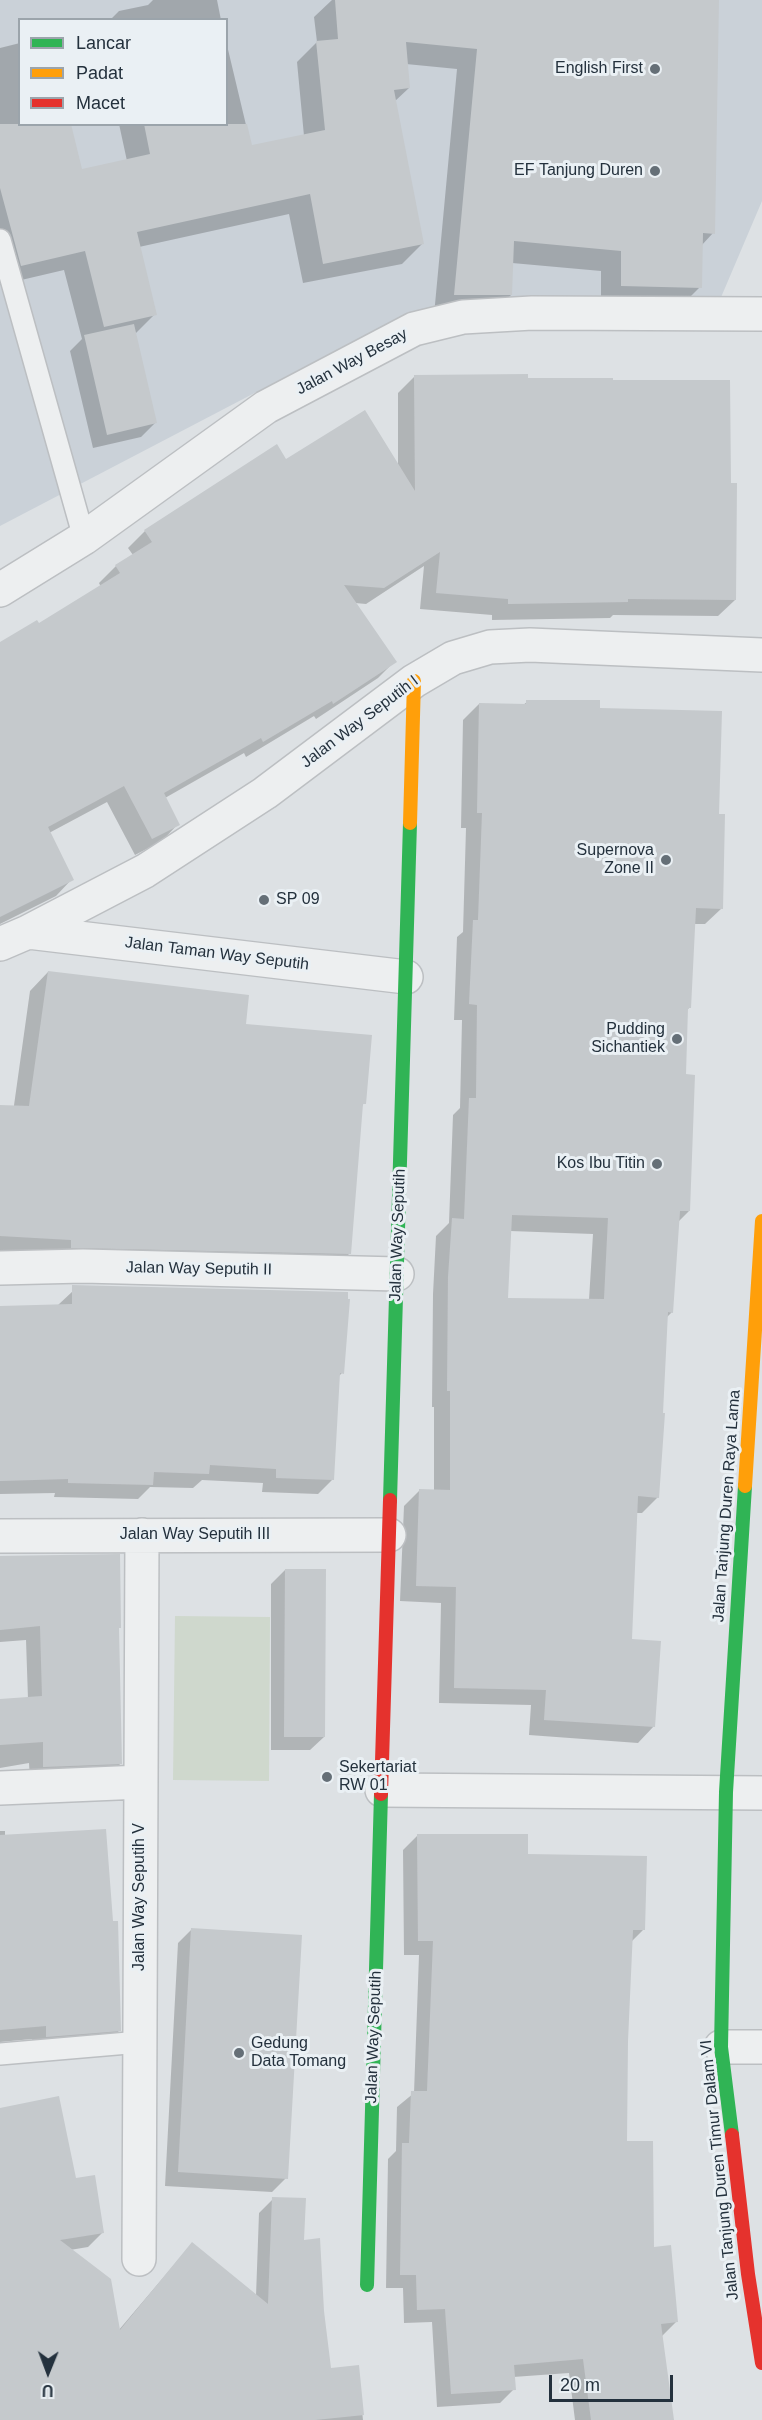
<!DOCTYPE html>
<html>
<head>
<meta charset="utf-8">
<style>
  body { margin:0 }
  #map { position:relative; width:762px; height:2420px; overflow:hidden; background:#dde1e4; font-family:Arial,sans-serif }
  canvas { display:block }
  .legend { position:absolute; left:18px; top:18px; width:210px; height:108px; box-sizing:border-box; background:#eaf0f4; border:2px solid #9ba4ab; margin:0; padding:8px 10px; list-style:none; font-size:18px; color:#24313d }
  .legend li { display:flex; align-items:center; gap:12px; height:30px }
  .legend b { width:30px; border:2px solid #9ba4ab }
  .north { position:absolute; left:18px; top:2342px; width:60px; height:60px; -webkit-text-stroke:4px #eaf0f4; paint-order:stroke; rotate:181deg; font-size:16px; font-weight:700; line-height:24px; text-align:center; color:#24313d }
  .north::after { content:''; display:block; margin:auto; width:21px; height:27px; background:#24313d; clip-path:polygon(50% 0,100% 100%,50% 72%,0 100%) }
  .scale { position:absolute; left:549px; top:2375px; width:124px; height:27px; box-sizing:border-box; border:3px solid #24313d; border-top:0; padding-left:8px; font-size:18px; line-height:21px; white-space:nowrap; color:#24313d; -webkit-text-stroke:4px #eaf0f4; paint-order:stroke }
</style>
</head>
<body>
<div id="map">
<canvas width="762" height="2420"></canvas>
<ul class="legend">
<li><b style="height:8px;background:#30b455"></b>Lancar</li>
<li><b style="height:8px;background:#ff9f0a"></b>Padat</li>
<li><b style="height:8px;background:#e5322d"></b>Macet</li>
</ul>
<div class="north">U</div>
<div class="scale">20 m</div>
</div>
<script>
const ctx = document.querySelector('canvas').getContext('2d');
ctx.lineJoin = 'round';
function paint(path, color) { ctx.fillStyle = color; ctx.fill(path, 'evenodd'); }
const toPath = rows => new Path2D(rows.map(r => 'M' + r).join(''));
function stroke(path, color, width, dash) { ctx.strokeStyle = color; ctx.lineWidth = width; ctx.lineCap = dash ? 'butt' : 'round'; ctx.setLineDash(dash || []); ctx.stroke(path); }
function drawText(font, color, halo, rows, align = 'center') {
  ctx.font = font + ' Arial,sans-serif'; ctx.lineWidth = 6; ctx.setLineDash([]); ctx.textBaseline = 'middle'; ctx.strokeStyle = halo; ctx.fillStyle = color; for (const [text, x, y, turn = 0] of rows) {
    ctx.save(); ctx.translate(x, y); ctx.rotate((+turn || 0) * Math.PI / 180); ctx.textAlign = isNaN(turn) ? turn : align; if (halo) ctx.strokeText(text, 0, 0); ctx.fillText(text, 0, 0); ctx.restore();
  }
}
paint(toPath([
  [0,0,762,0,762,201,719,302,356,340,0,526],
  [20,20,226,20,226,124,20,124]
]), '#cad1d8');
paint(toPath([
  [175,1616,270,1617,269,1781,173,1780]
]), '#cfd8cd');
paint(toPath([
  [153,0,217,0,221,20,110,20,119,11,148,5],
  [332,0,717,0,713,233,701,246,700,287,680,307,601,306,601,271,512,263,511,295,491,315,434,315,457,69,406,64,409,88,394,102,422,244,402,264,303,283,289,214,139,247,155,314,135,334,155,423,141,437,93,448,70,351,82,339,64,270,0,285,0,48,20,43,20,124,81,171,127,161,119,124,226,124,226,41,251,146,304,136,297,62,317,42,314,17],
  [415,376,526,379,729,485,735,600,718,616,613,615,610,618,492,620,492,615,420,609,424,566,366,604,355,603,395,661,378,678,316,719,314,716,246,757,244,753,165,798,178,824,162,841,135,855,107,802,49,833,72,879,56,896,0,924,0,644,38,625,101,587,99,583,116,566,133,555,128,548,145,531,286,461,398,467,398,393],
  [527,702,599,709,718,816,722,908,705,924,694,924,690,1007,686,1011,684,1076,689,1211,678,1222,672,1312,666,1318,658,1497,642,1513,636,1513,630,1641,654,1726,638,1743,529,1735,531,1705,439,1703,441,1603,400,1601,404,1506,420,1490,434,1491,434,1407,432,1407,433,1294,436,1236,449,1223,453,1115,460,1108,462,1020,454,1020,457,937,463,932,466,828,461,828,463,720,479,704,523,705],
  [510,1231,593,1234,589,1300,506,1299],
  [48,972,245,1025,364,1103,362,1106,350,1253,331,1272,0,1255,0,1116,9,1141,30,991],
  [73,1291,342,1373,338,1377,332,1480,318,1494,262,1492,263,1483,202,1480,193,1488,150,1487,138,1499,54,1497,55,1493,0,1494,0,1307,58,1305],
  [0,1557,118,1629,121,1763,107,1778,30,1781,29,1763,0,1768,0,1701,28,1699,26,1640,0,1642],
  [285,1570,324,1737,310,1750,271,1750,271,1584],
  [0,1831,5,1831,5,1837,120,2030,105,2044,33,2051,32,2039,0,2042],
  [417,1836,527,1856,643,1930,631,1942,627,2041,626,2142,653,2249,676,2322,662,2336,672,2420,575,2420,569,2373,513,2377,514,2389,500,2403,437,2407,432,2322,404,2323,403,2288,386,2288,388,2159,396,2151,397,2107,414,2093,419,1955,404,1955,403,1850],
  [192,1929,286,2178,272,2192,165,2186,178,1943],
  [0,2110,75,2180,102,2233,88,2247,70,2250,118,2331,179,2259,256,2296,259,2213,273,2199,302,2241,323,2311,330,2369,357,2366,363,2420,0,2420]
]), '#0003');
paint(toPath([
  [335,0,719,0,715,234,703,233,702,288,621,286,621,251,514,241,512,295,454,295,477,49,406,42,410,88,394,90,424,244,323,264,310,194,137,232,157,315,104,327,85,251,21,266,0,188,0,124,71,124,82,169,150,154,144,124,247,124,252,145,325,130,316,41,338,39],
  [134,324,157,423,107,435,84,335],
  [528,374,528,378,613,378,613,380,730,380,731,483,737,483,736,600,628,599,628,602,508,604,508,599,436,593,440,552,384,588,344,585,397,662,333,704,332,701,263,742,261,738,164,793,180,825,152,839,124,786,48,827,74,880,0,917,0,642,37,620,39,623,120,573,115,565,152,542,144,530,277,444,286,459,365,410,415,491,414,375],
  [526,700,600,700,600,708,722,711,719,814,725,814,723,909,696,908,691,1008,688,1008,686,1074,695,1075,690,1211,680,1211,673,1313,668,1312,663,1413,665,1413,659,1498,638,1496,632,1639,661,1641,655,1727,544,1720,546,1690,454,1688,456,1587,416,1586,419,1489,450,1490,450,1391,447,1391,448,1277,452,1218,464,1219,469,1098,476,1098,477,1005,469,1004,473,920,478,920,482,813,477,813,479,703,526,704],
  [512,1215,608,1218,604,1299,508,1298],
  [48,971,249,995,246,1024,372,1035,366,1104,363,1104,351,1254,71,1248,71,1240,0,1236,0,1105,29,1106],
  [72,1285,348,1292,348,1299,350,1299,344,1374,340,1373,334,1480,276,1478,276,1469,210,1465,209,1474,154,1472,153,1485,68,1483,68,1479,0,1481,0,1306,72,1304],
  [120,1554,121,1628,119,1628,122,1764,43,1767,43,1742,0,1745,0,1699,42,1696,40,1626,0,1630,0,1556],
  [285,1569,326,1569,325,1737,284,1737],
  [106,1829,113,1921,118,1921,121,2031,46,2037,46,2026,0,2030,0,1835],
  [417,1834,528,1834,528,1854,647,1856,645,1930,633,1930,628,2041,627,2141,653,2141,654,2247,671,2245,678,2322,661,2324,674,2420,591,2420,583,2359,514,2365,516,2390,451,2394,445,2309,417,2310,416,2275,400,2275,402,2143,409,2143,411,2091,427,2091,433,1941,418,1941],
  [191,1928,302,1935,288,2179,178,2172],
  [59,2096,76,2178,95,2175,104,2233,60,2240,111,2279,120,2330,192,2242,268,2304,272,2197,306,2198,304,2240,320,2238,324,2311,331,2368,359,2365,364,2415,315,2420,0,2420,0,2108]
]), '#c5c9cc');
const lane = toPath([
  [0,240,84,538],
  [0,2054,140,2042]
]);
const street = toPath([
  [0,590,84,538,266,407,414,329,463,317,532,313,762,314],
  [28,932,406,977],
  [0,944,28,932,145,871,265,793,414,681,453,658,490,647,530,645,762,655],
  [0,1268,83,1266,397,1274],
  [0,1536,389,1535],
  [0,1788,141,1782],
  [382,1790,762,1793],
  [721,2047,762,2047],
  [139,2259,142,1535]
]);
stroke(lane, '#bcbfc2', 24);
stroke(street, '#bcbfc2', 36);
stroke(lane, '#edeff0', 21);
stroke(street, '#edeff0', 33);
stroke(toPath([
  [390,1500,410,823],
  [732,2135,721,2047,726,1792,745,1486],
  [367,2285,381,1794]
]), '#30b455', 14);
stroke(toPath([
  [410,823,414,681],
  [745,1486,762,1221]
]), '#ff9f0a', 14);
stroke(toPath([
  [381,1794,390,1500],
  [732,2135,748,2274,762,2363]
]), '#e5322d', 14);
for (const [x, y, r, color] of [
  [655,69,6,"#656f77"],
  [655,171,6,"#656f77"],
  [666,860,6,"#656f77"],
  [264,900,6,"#656f77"],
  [677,1039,6,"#656f77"],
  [657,1164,6,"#656f77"],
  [327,1777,6,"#656f77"],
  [239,2053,6,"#656f77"]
]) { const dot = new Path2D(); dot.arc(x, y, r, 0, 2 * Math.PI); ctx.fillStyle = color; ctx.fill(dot); stroke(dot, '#eaf0f4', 2); }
drawText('16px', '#24313d', '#eaf0f4', [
  ["English First",643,69],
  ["EF Tanjung Duren",643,171],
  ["Supernova",654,851],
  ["Zone II",654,869],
  ["SP 09",276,900,"left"],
  ["Pudding",665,1030],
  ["Sichantiek",665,1048],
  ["Kos Ibu Titin",645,1164],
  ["Sekertariat",339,1768,"left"],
  ["RW 01",339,1786,"left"],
  ["Gedung",251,2044,"left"],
  ["Data Tomang",251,2062,"left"]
], 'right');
drawText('16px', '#24313d', '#eaf0f4', [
  ["Jalan Way Besay",352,362,-28],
  ["Jalan Way Seputih I",360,722,-37],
  ["Jalan Taman Way Seputih",217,954,7],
  ["Jalan Way Seputih",398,1235,-88],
  ["Jalan Way Seputih II",199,1269,1],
  ["Jalan Tanjung Duren Raya Lama",727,1506,-86],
  ["Jalan Way Seputih III",195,1535],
  ["Jalan Way Seputih V",140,1897,-90],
  ["Jalan Way Seputih",374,2037,-88],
  ["Jalan Tanjung Duren Timur Dalam VI",720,2170,-96]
]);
</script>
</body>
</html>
